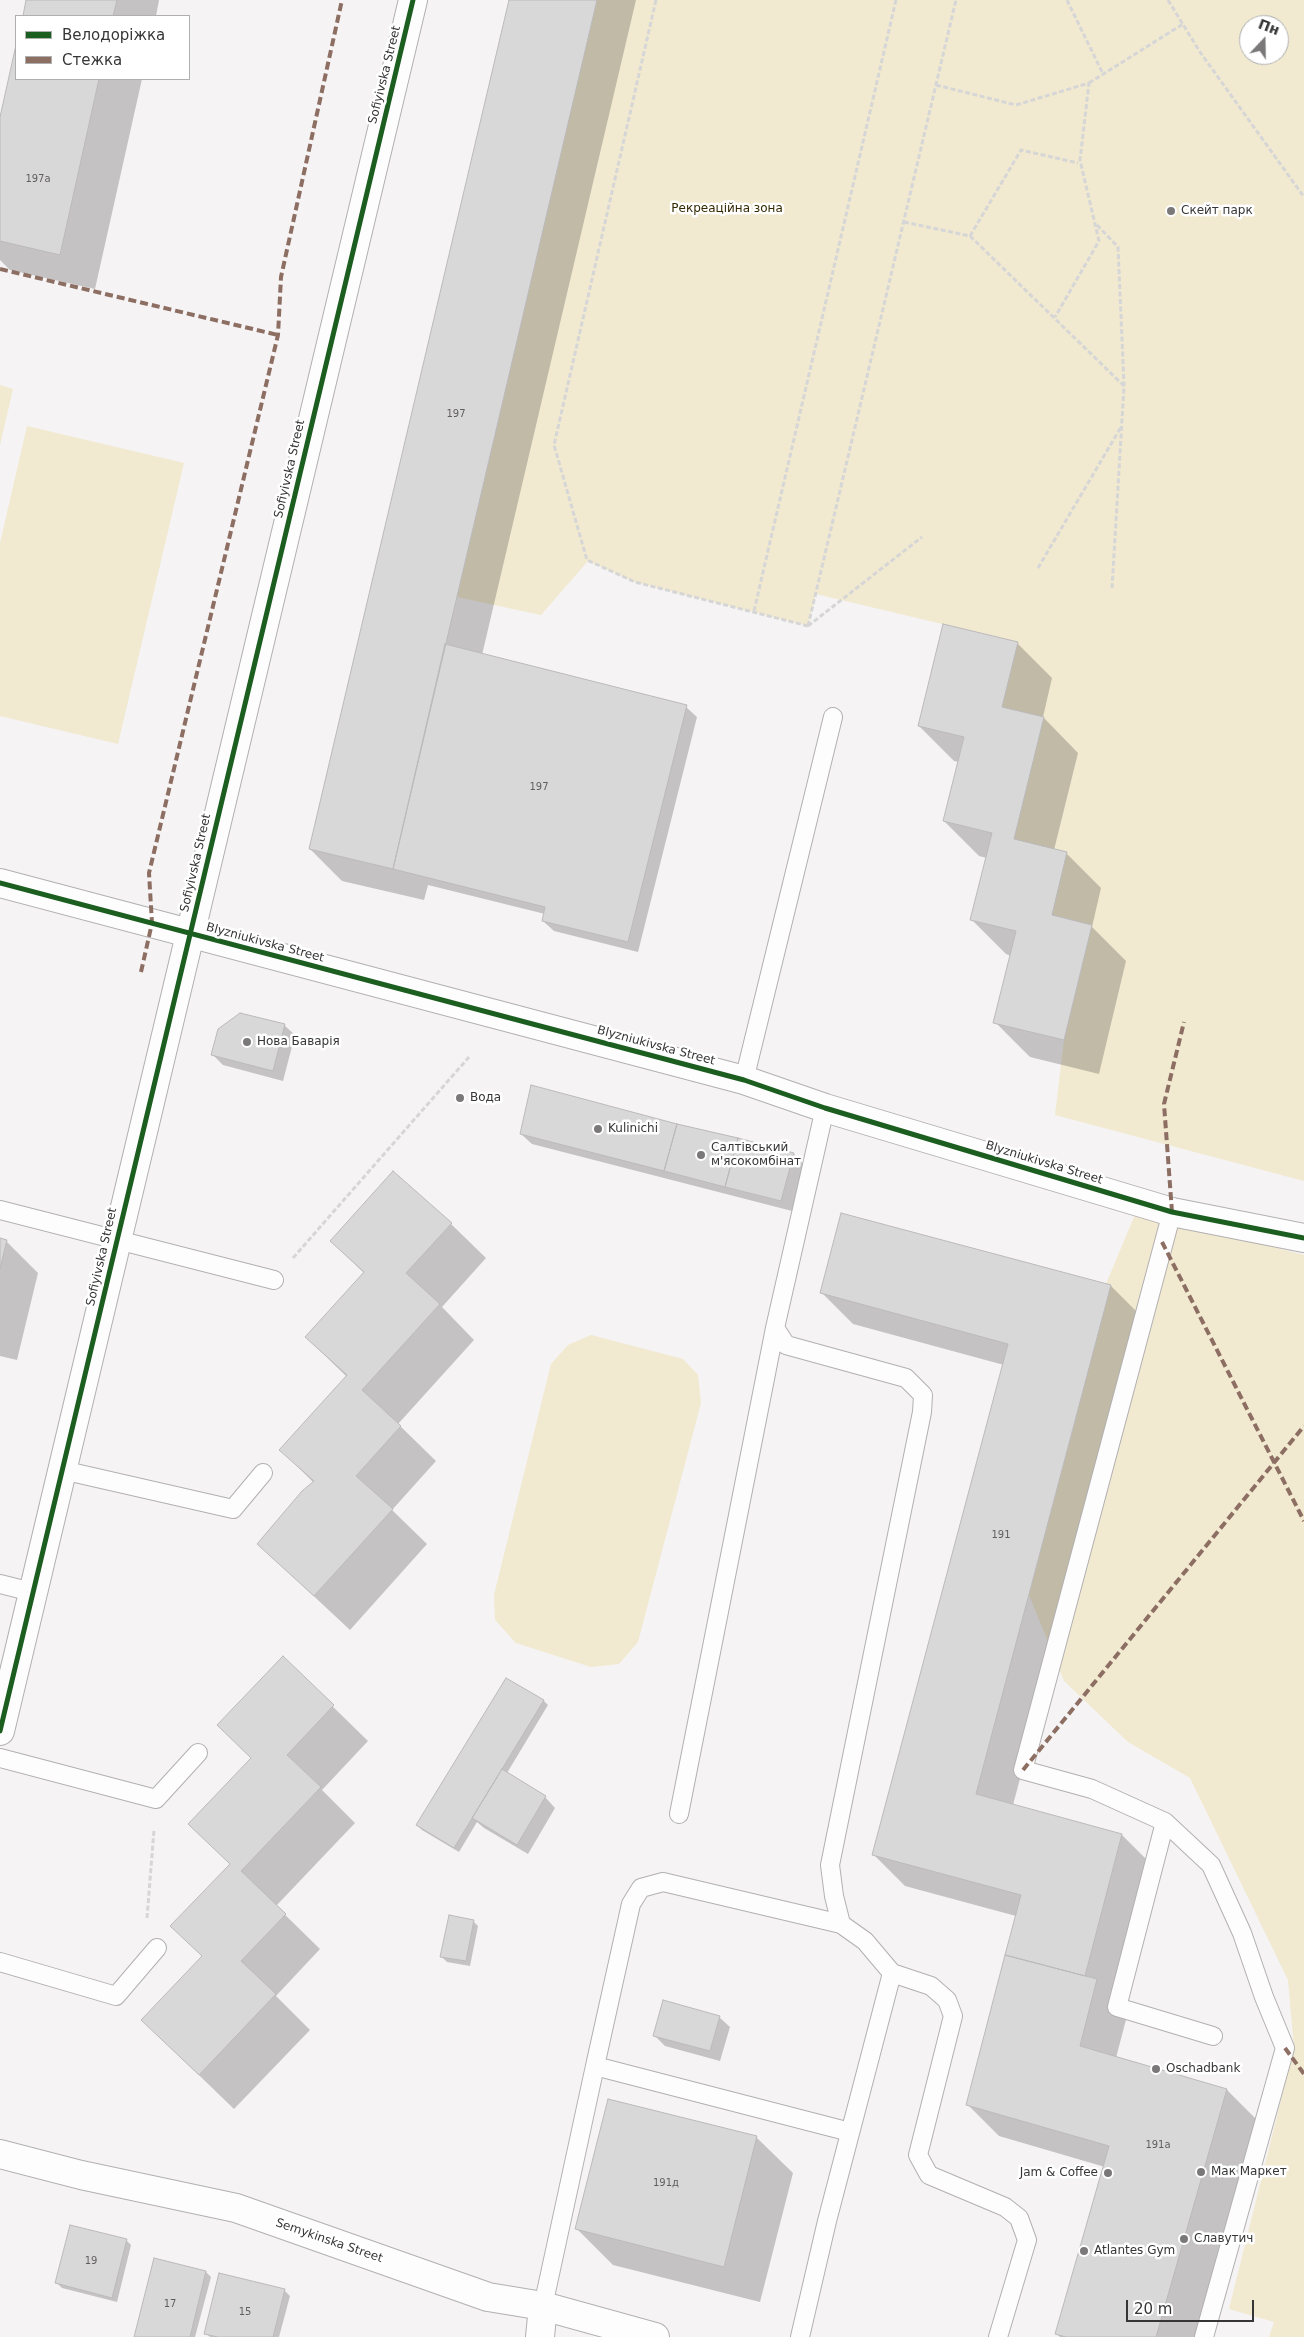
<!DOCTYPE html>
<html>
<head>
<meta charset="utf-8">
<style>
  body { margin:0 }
  #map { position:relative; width:1304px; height:2337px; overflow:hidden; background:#f5f3f3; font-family:"DejaVu Sans",sans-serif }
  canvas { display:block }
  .legend { position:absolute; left:15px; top:15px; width:175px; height:65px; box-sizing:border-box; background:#fff; border:1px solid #afafaf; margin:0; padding:6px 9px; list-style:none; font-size:15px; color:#373636 }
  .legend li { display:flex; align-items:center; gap:10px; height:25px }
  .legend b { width:25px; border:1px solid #afafaf }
  .north { position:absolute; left:1239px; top:15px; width:50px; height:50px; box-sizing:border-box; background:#fff; border:1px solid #afafaf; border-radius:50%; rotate:21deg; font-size:14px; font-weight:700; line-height:20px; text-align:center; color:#373636 }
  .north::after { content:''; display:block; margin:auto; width:18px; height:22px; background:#7a7878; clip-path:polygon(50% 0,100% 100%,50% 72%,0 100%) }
  .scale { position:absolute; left:1126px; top:2300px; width:128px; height:22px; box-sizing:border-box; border:2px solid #373636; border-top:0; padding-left:6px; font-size:15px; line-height:18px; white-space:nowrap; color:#373636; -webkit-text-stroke:4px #fff; paint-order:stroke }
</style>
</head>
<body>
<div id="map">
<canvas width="1304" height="2337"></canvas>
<ul class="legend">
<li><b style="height:6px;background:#1b5e20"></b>Велодоріжка</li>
<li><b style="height:6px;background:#8d6e63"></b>Стежка</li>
</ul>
<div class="north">Пн</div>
<div class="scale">20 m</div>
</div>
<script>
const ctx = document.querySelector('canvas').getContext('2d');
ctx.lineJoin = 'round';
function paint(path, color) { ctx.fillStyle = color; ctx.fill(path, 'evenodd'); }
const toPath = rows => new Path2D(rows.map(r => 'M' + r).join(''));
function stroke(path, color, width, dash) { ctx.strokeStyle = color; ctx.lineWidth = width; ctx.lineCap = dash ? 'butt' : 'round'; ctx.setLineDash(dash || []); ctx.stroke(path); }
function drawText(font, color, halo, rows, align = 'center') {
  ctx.font = font + ' "DejaVu Sans",sans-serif'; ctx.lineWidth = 5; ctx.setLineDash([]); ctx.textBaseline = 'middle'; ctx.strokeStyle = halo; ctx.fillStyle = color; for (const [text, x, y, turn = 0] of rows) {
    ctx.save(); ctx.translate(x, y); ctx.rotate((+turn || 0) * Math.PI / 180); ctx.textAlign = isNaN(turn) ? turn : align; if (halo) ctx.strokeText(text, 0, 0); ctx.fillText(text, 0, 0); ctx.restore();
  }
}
paint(toPath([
  [597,0,1304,0,1304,1181,1055,1115,1064,1040,1092,925,1052,915,1014,839,1043,717,1002,707,1018,642,816,594,808,626,635,582,588,561,541,615,457,597],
  [1249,25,1279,25,1279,55,1249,55],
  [0,385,13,389,0,445],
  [27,426,184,463,118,744,0,716,0,543],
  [1136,1212,1304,1255,1304,2337,1269,2337,1274,2322,1229,2309,1294,2048,1288,1980,1190,1778,1128,1742,1064,1681,1029,1595,1082,1395,1106,1284],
  [591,1335,683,1359,698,1375,701,1403,638,1642,619,1664,591,1667,516,1643,495,1620,494,1595,551,1364,568,1345]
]), '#f1e9d0');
paint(toPath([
  [28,0,159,0,156,16,24,16],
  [510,0,636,0,482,655,686,707,697,717,638,952,554,931,543,921,545,914,428,885,424,900,342,881,310,849],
  [16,51,16,79,142,79,95,289,10,270,0,260,0,123],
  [1017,643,1052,678,1043,717,1078,753,1054,850,1066,853,1101,888,1092,927,1126,961,1099,1074,1030,1057,995,1022,1011,956,1006,954,971,919,987,858,979,856,944,821,959,762,954,761,919,726],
  [284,1025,295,1035,283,1081,223,1065,213,1055],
  [532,1087,794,1154,804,1165,792,1211,532,1144,521,1134],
  [451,1224,486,1258,442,1307,474,1340,398,1424,436,1461,392,1510,427,1544,350,1630,258,1544,314,1483,281,1450,347,1377,306,1337,364,1273,331,1241],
  [0,1240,6,1241,38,1273,17,1360,0,1356],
  [1111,1286,1143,1318,1013,1805,1122,1835,1154,1867,1118,2002,1128,2012,1116,2058,1227,2090,1259,2122,1197,2337,1060,2337,1057,2334,1105,2167,999,2136,967,2104,1016,1916,905,1886,873,1854,1004,1365,853,1324,821,1292],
  [283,1658,368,1741,322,1790,355,1823,276,1906,320,1949,276,1996,310,2030,234,2109,142,2020,203,1957,231,1865,190,1824,252,1759,218,1725],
  [543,1700,548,1705,507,1773,545,1797,555,1808,528,1854,484,1828,477,1822,459,1852,422,1830,417,1825],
  [473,1921,478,1926,470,1966,447,1962,442,1957],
  [719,2017,730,2027,720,2061,665,2046,654,2035],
  [756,2137,793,2173,760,2302,613,2265,577,2229],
  [126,2240,131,2245,117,2302,62,2288,57,2283],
  [155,2260,206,2272,211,2277,195,2337,136,2337],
  [220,2275,285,2291,290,2296,279,2337,210,2337,206,2333]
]), '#0003');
const building = toPath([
  [26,0,117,0,113,16,23,16,26,0],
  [509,0,597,0,393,869,309,849,509,0],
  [16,45,16,79,99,79,60,255,0,241,0,117,16,45],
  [943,624,1018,642,1002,707,1044,717,1014,839,1067,852,1052,915,1092,925,1064,1040,993,1023,1016,931,970,920,992,833,943,821,964,737,918,726,943,624],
  [445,644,687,705,628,942,542,921,545,907,393,869,445,644],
  [240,1013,285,1024,273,1071,211,1055,218,1029,240,1013],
  [531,1085,677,1124,664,1171,520,1134,531,1085],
  [677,1124,738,1138,725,1187,664,1171,677,1124],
  [738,1138,794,1153,781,1201,725,1187,738,1138],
  [393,1171,452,1223,406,1273,440,1304,362,1390,401,1426,356,1476,393,1509,314,1596,257,1544,302,1491,314,1481,279,1450,347,1375,305,1337,364,1272,330,1241,393,1171],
  [841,1213,1111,1285,976,1794,1122,1834,1085,1976,1005,1955,1021,1895,872,1855,1008,1344,820,1293,841,1213],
  [0,1238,7,1240,0,1269,0,1238],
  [283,1656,334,1705,287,1755,321,1787,241,1871,286,1914,241,1961,276,1994,199,2075,141,2020,202,1956,170,1926,230,1864,188,1824,251,1758,217,1725,283,1656],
  [506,1678,544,1700,454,1848,416,1825,506,1678],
  [502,1769,546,1796,517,1845,472,1818,502,1769],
  [449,1915,474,1920,466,1961,440,1957,449,1915],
  [1005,1955,1097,1979,1080,2046,1227,2089,1156,2337,1066,2337,1055,2334,1109,2146,966,2105,1005,1955],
  [663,2000,720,2016,710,2051,653,2036,663,2000],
  [608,2099,757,2136,724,2267,575,2229,608,2099],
  [70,2225,127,2239,112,2298,55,2283,70,2225],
  [154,2258,206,2271,190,2337,134,2337,154,2258],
  [219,2273,285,2289,273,2337,218,2337,204,2334,219,2273]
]);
paint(building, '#d9d8d8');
stroke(building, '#bbb9b9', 1);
const service = toPath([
  [744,1080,833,717],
  [825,1108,775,1328,786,1345,906,1378,923,1395,922,1412,830,1865,834,1896,841,1924,865,1941,892,1973,931,1986,947,2000,953,2016,918,2155,929,2175,1005,2207,1019,2218,1027,2240,998,2337],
  [0,1210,274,1280],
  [1172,1212,1023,1770,1092,1789,1165,1822,1211,1865,1242,1933,1264,1997,1285,2048,1204,2337],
  [62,1470,233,1509,263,1473],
  [0,1584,32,1592],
  [0,1758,156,1799,198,1753],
  [679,1814,775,1328],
  [1165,1822,1117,2007,1213,2036],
  [0,1962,116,1996,157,1948],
  [595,2066,631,1904,641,1888,663,1882,841,1924],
  [543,2306,595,2066,850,2132],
  [800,2337,827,2221,892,1973]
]);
const minor = toPath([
  [0,883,744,1080,825,1108,1172,1212,1304,1238],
  [0,1731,413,0],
  [0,2154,81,2175,236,2208,488,2297,543,2306,655,2337],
  [540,2337,543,2306]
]);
stroke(service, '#b2b0b0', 20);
stroke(minor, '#b2b0b0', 30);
stroke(toPath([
  [656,0,554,445,587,560,635,582,808,626],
  [1067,0,1103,74],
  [1168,0,1200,52,1304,197],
  [1089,83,1183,24],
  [936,85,1016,105,1089,83,1080,160,1099,241,1055,317],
  [904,222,970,236,1124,386,1112,588],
  [1097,225,1118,247,1124,385],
  [970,236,1021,150,1078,163],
  [1038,568,1121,427],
  [754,611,896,0],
  [808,626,956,0],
  [808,626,922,537],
  [293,1258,469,1057],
  [147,1918,154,1830]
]), '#d6d6d6', 3, [5, 2.5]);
stroke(service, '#fefdfd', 18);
stroke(minor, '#fefdfd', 28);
stroke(toPath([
  [0,269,278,335],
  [141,972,152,923,149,873,278,335,281,277,342,0],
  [1172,1212,1164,1104,1184,1022],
  [1162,1242,1304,1521],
  [1023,1770,1304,1426],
  [1285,2048,1304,2074]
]), '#8d6e63', 4, [8, 4]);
stroke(toPath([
  [0,883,744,1080,825,1108,1172,1212,1304,1238],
  [0,1731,413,0]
]), '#1b5e20', 5);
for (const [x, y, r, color] of [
  [1171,211,5,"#7a7878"],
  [247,1042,5,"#7a7878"],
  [460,1098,5,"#7a7878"],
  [598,1129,5,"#7a7878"],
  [701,1155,5,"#7a7878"],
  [1156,2069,5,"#7a7878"],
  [1201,2172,5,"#7a7878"],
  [1108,2173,5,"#7a7878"],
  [1184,2239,5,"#7a7878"],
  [1084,2251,5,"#7a7878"]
]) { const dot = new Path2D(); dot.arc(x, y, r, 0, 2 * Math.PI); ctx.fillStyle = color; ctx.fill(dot); stroke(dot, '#fff', 2); }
drawText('10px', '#605e5e', null, [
  ["197а",38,179],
  ["197",456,414],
  ["197",539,787],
  ["191",1001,1535],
  ["191а",1158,2145],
  ["191д",666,2183],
  ["19",91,2261],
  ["17",170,2304],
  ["15",245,2312]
]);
drawText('12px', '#373636', '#fff', [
  ["Sofiyivska Street",385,75,-76],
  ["Sofiyivska Street",290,469,-77],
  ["Sofiyivska Street",196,863,-77],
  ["Blyzniukivska Street",265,943,15],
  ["Blyzniukivska Street",656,1046,15],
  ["Blyzniukivska Street",1044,1163,17],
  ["Sofiyivska Street",102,1257,-77],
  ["Semykinska Street",329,2241,19]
]);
drawText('12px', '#342a02', '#fff', [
  ["Рекреаційна зона",727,209]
]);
drawText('12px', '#373636', '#fff', [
  ["Скейт парк",1181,211],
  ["Нова Баварія",257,1042],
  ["Вода",470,1098],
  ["Kulinichi",608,1129],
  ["Салтівський",711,1148],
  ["м'ясокомбінат",711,1162],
  ["Oschadbank",1166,2069],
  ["Мак Маркет",1211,2172],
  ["Jam & Coffee",1098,2173,"right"],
  ["Славутич",1194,2239],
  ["Atlantes Gym",1094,2251]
], 'left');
</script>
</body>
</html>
